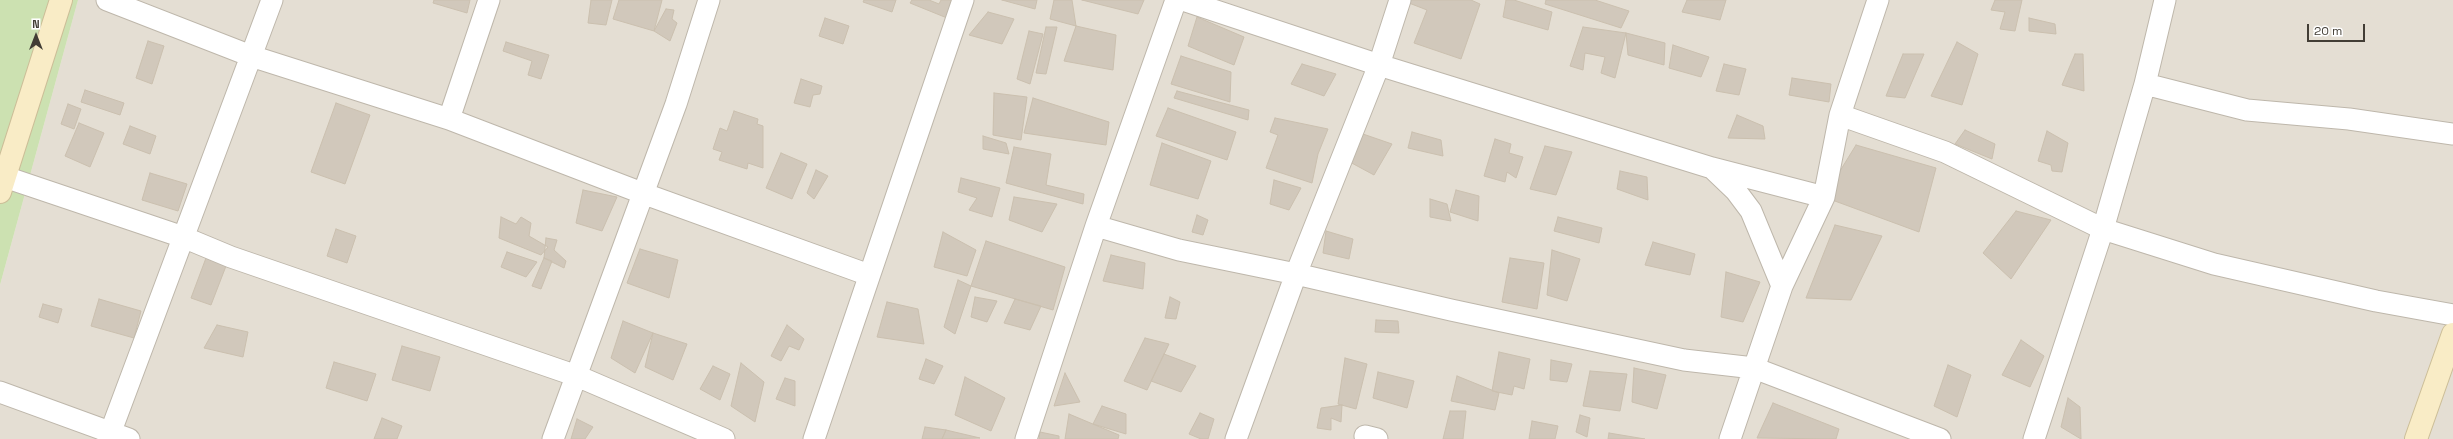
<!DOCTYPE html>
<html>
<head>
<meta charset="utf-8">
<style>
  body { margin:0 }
  #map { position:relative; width:2453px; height:439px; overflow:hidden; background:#f1ede5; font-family:"Space Grotesk",sans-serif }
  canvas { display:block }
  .north { position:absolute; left:16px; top:16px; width:40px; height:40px; -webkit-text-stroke:3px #fff; paint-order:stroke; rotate:0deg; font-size:11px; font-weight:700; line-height:16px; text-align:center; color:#423d35 }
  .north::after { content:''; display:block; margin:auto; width:14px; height:18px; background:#423d35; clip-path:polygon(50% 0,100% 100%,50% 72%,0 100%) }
  .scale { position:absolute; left:2307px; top:24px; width:58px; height:18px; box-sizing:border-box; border:2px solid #423d35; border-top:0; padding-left:5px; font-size:12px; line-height:14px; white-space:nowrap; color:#423d35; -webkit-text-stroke:3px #fff; paint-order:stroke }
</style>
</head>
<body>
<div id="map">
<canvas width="2453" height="439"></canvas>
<div class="north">N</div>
<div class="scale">20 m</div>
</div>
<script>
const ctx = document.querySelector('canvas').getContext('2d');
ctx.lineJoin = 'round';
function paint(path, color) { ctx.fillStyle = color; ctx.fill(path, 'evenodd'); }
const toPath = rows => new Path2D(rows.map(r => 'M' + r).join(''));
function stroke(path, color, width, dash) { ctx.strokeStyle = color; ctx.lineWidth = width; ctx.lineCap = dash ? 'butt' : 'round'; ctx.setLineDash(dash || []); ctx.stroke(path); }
paint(toPath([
  [78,0,2453,0,2453,439,0,439,0,285]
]), '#e4ded3');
paint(toPath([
  [0,0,78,0,0,285]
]), '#cce1b1');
const building = toPath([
  [434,0,470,0,467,13,433,3,434,0],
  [591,0,612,0,606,25,588,23,591,0],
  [619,0,662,0,654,31,613,19,619,0],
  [864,0,896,0,892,12,863,2,864,0],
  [912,0,929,0,939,4,941,0,955,0,952,20,910,3,912,0],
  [1002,0,1037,0,1035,9,1002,0],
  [1054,0,1072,0,1076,26,1050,19,1054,0],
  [1082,0,1144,0,1138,14,1082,0],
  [1410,0,1471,0,1480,4,1461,59,1414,43,1427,10,1409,3,1410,0],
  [1506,0,1514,0,1552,12,1548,30,1503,17,1506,0],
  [1546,0,1595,0,1629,11,1621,28,1545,4,1546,0],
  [1687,0,1726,0,1720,20,1682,12,1687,0],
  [1995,0,2022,0,2015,31,2000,29,2005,12,1991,10,1995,0],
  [666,9,674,10,672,19,677,23,670,41,654,31,666,9],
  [988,12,1014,19,1002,44,969,35,988,12],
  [1197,17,1244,37,1234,65,1188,46,1197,17],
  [825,18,849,26,843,44,819,36,825,18],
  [2029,18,2055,24,2056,34,2029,31,2029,18],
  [1076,26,1116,35,1113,70,1064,61,1076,26],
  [1046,27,1057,27,1046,74,1036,73,1046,27],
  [1583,27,1626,33,1615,78,1601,73,1605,57,1585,53,1583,70,1570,66,1583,27],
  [1029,31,1043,34,1030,84,1017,79,1029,31],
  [1626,33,1665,43,1664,65,1628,55,1626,33],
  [148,41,164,46,152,84,136,78,148,41],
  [506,42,549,55,541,79,528,75,532,61,503,51,506,42],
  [1957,42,1978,54,1962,105,1931,96,1957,42],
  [1673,45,1709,57,1701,77,1669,68,1673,45],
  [1903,54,1924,54,1905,98,1886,96,1903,54],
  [2075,54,2083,54,2084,91,2062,85,2075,54],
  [1181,56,1231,72,1230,102,1171,84,1181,56],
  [1302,64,1336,74,1324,96,1291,84,1302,64],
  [1724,64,1746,69,1739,95,1716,91,1724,64],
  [1792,78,1831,84,1829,102,1789,95,1792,78],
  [801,79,822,86,820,94,813,95,810,107,794,103,801,79],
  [85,90,124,103,120,115,81,102,85,90],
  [1177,91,1249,110,1248,120,1174,98,1177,91],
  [994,93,1027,97,1021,140,993,135,994,93],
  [1033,98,1109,122,1106,145,1024,133,1033,98],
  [336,103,370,115,345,184,311,172,336,103],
  [68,104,81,109,74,129,61,124,68,104],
  [1168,108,1236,132,1227,160,1156,136,1168,108],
  [734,111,758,119,757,124,763,126,763,168,748,163,747,169,719,160,722,152,713,149,720,128,727,131,734,111],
  [1737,115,1763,126,1765,139,1728,138,1737,115],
  [1275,118,1328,129,1318,154,1312,183,1266,168,1278,135,1270,132,1275,118],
  [79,123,104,133,90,167,65,156,79,123],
  [130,126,156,136,150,154,123,144,130,126],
  [1965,130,1995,144,1992,159,1955,144,1965,130],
  [2047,131,2068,143,2062,172,2052,171,2051,165,2038,161,2047,131],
  [1412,132,1441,140,1443,156,1408,148,1412,132],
  [1360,133,1392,144,1374,175,1348,161,1360,133],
  [983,136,1006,143,1009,154,983,149,983,136],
  [1495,139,1511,144,1509,153,1523,157,1516,178,1507,172,1505,182,1484,176,1495,139],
  [1162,143,1211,161,1198,199,1150,185,1162,143],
  [1856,145,1936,168,1919,232,1824,197,1856,145],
  [1545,146,1572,152,1556,195,1530,189,1545,146],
  [1014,147,1051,154,1046,185,1084,194,1083,204,1006,183,1014,147],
  [781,153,807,164,792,199,766,188,781,153],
  [816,170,828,176,814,199,807,193,816,170],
  [1620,171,1647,177,1648,200,1617,189,1620,171],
  [150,173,187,184,178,211,142,200,150,173],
  [961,178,1000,188,992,217,969,210,977,198,958,192,961,178],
  [1274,180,1301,188,1289,210,1270,204,1274,180],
  [583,190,617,197,602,231,576,223,583,190],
  [1456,190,1479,196,1478,221,1450,212,1456,190],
  [1014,197,1057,204,1042,232,1009,220,1014,197],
  [1430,199,1447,204,1451,221,1430,217,1430,199],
  [2016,211,2051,220,2011,279,1983,253,2016,211],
  [1197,215,1208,220,1203,235,1192,232,1197,215],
  [501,217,516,224,521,217,531,223,529,236,548,247,541,255,499,238,501,217],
  [1558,217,1602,228,1599,243,1554,231,1558,217],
  [1835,225,1882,236,1851,300,1806,298,1835,225],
  [336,229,356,236,347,263,327,256,336,229],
  [1326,231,1353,239,1349,259,1323,253,1326,231],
  [943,232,976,250,967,276,934,267,943,232],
  [546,238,557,240,554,250,566,261,564,268,544,258,546,238],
  [986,241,1065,267,1053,310,971,286,986,241],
  [1653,242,1695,254,1690,275,1645,265,1653,242],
  [640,249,678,260,669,298,627,283,640,249],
  [1552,250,1580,259,1567,301,1547,295,1552,250],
  [507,252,537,262,526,277,501,267,507,252],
  [1111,255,1145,263,1143,289,1103,281,1111,255],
  [206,258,226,266,211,305,191,298,206,258],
  [544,258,552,261,541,289,532,286,544,258],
  [1510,258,1544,263,1537,309,1502,302,1510,258],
  [1726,272,1760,282,1743,322,1721,317,1726,272],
  [958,280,971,286,955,334,944,327,958,280],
  [975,297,997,301,987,322,971,317,975,297],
  [1170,297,1180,302,1176,319,1165,318,1170,297],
  [99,299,141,311,134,338,91,326,99,299],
  [1015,299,1041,306,1030,330,1004,323,1015,299],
  [887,302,918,309,924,344,877,337,887,302],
  [43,304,62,309,58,323,39,317,43,304],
  [1376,320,1398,321,1399,333,1375,332,1376,320],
  [623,321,653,333,635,373,611,358,623,321],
  [217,325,248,332,243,357,204,348,217,325],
  [787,325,804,339,799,350,789,346,781,361,771,356,787,325],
  [653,333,687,344,673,380,645,367,653,333],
  [1145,338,1169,344,1147,390,1124,381,1145,338],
  [2021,340,2044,356,2030,387,2002,375,2021,340],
  [402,346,440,357,430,391,392,380,402,346],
  [1499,352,1530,359,1524,389,1514,386,1512,395,1492,391,1499,352],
  [1164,354,1196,366,1181,392,1151,381,1164,354],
  [1345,358,1367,364,1356,409,1338,404,1345,358],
  [926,359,943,366,934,384,919,379,926,359],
  [1551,360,1572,364,1567,382,1550,380,1551,360],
  [334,362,376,374,367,401,326,388,334,362],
  [741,363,764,382,755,422,731,406,741,363],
  [1948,365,1971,375,1957,417,1934,406,1948,365],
  [713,366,730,374,720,400,700,389,713,366],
  [1634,368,1666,375,1657,409,1632,402,1634,368],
  [1590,371,1627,374,1620,411,1583,406,1590,371],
  [1378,372,1414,381,1407,408,1373,398,1378,372],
  [1065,373,1080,402,1054,406,1065,373],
  [1457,376,1499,393,1495,410,1451,401,1457,376],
  [965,377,1005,398,991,431,955,415,965,377],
  [785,378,795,381,795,406,776,399,785,378],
  [2068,398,2080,407,2081,439,2061,427,2068,398],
  [1773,403,1839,429,1836,439,1757,438,1773,403],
  [1342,405,1341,422,1331,418,1331,430,1317,428,1321,408,1342,405],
  [1102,406,1126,414,1126,434,1093,424,1102,406],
  [1450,411,1466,411,1463,439,1443,439,1450,411],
  [1200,413,1214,419,1208,439,1201,439,1189,434,1200,413],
  [1069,414,1119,435,1118,439,1065,439,1069,414],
  [1580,415,1590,418,1587,437,1576,432,1580,415],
  [382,418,402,426,397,439,374,439,382,418],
  [577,419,593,427,585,439,571,439,577,419],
  [1532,421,1558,426,1555,439,1529,439,1532,421],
  [925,427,946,430,942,439,922,439,925,427],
  [946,430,980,438,942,439,946,430],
  [1040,432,1059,436,1059,439,1039,439,1040,432],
  [1609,433,1645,439,1608,439,1609,433]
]);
paint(building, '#d1c8bb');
stroke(building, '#cbc0af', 1);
const street = toPath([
  [107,0,251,56,449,119,642,193,869,275],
  [1183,0,1379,65,1712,168,1824,197],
  [2145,84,2247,110,2349,119,2453,134],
  [1840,115,1945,152,2103,229,2214,264,2376,301,2453,315],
  [449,119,489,0],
  [1713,169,1736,191,1751,211,1782,286],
  [5,177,183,237,231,257,577,376,724,439],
  [1096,226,1179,250,1296,274,1451,310,1684,360,1754,368,1940,439],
  [0,392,129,439],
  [1365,436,1377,439],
  [108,439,272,0],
  [553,439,676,104,709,0],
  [814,439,963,0],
  [1026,439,1096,226,1176,0],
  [1236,439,1296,274,1379,65,1400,0],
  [1730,439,1782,286,1824,197,1840,115,1878,0],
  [2034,439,2103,229,2145,84,2165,0]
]);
const secondary = toPath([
  [0,192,61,0],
  [2416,439,2453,334]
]);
stroke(street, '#beb7ab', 23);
stroke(secondary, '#ccbe98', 24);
stroke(street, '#fff', 21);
stroke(secondary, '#f9ecc6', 22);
</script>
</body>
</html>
